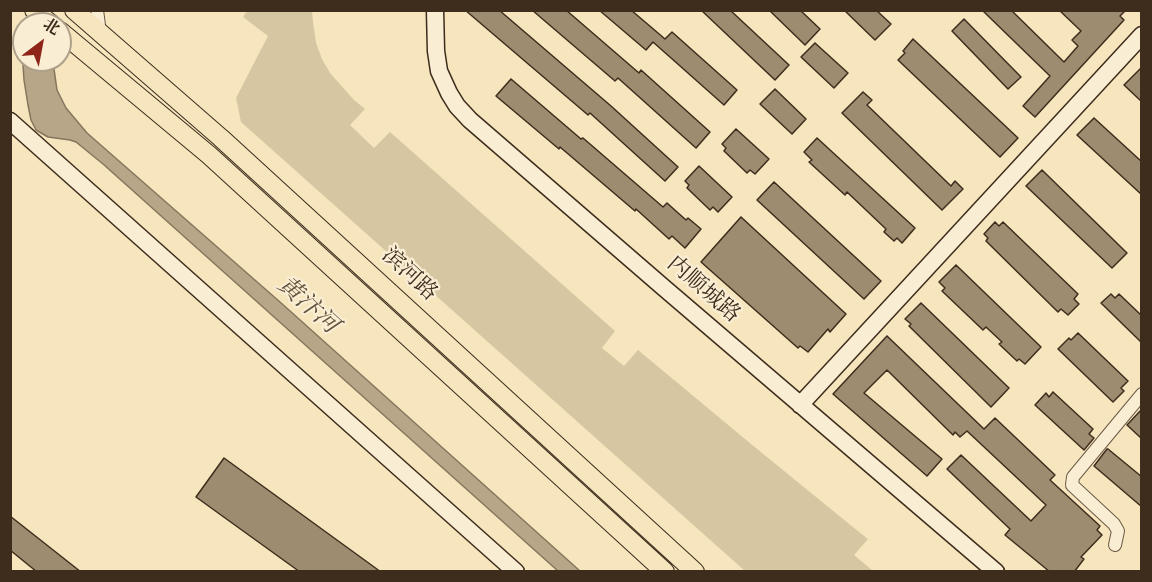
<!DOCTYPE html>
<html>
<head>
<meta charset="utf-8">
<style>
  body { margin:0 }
  #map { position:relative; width:1152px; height:582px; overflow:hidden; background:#f6e5bd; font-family:"Sorts Mill Goudy","Noto Serif SC",serif }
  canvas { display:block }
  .frame { position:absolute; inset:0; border:12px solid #3e2c1d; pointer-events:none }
  .north { position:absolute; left:12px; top:12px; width:60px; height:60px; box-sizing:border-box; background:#f9eed4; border:2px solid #aea08b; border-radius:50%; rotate:32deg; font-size:16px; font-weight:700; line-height:24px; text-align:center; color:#3e2c1d }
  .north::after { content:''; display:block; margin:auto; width:21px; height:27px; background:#8f2418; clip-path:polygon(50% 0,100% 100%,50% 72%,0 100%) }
</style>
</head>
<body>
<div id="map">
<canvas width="1152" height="582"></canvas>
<div class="frame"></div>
<div class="north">北</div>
</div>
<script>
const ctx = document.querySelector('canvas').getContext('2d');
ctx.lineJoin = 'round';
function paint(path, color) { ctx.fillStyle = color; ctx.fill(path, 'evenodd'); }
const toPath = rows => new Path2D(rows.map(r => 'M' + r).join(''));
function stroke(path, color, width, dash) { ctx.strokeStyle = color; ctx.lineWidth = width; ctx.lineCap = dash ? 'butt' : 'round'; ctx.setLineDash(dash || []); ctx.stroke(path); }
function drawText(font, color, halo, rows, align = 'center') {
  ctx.font = font + ' "Sorts Mill Goudy","Noto Serif SC",serif'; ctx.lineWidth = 4.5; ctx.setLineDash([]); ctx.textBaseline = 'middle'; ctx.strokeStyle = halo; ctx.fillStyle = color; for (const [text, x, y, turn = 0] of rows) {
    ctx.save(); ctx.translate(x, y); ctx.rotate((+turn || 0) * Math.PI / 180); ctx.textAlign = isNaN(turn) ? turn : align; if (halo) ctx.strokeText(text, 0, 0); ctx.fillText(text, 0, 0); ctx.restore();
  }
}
paint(toPath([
  [247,11,312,11,313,22,316,43,322,59,330,73,354,100,365,109,350,125,374,148,390,132,615,331,602,348,624,366,638,350,751,444,859,532,868,539,854,555,873,571,745,571,241,122,236,98,268,36,243,17]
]), '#d7c6a2');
const water = toPath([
  [24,50,24,60,56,60,54,69,57,90,66,108,87,133,280,302,580,571,558,571,103,164,76,142,70,140,48,137,36,130,31,120,28,105,24,80,23,65,24,50]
]);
paint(water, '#b7a687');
stroke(water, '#87755d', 1.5);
const building = toPath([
  [465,10,499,10,611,106,678,167,665,181,590,113,588,115,465,10],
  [532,10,566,10,639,73,641,70,710,132,696,148,618,78,615,81,532,10],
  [599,10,631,10,665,39,672,32,737,90,724,105,653,42,646,50,599,10],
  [701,10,730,10,789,65,775,80,701,10],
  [769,10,800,10,820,29,805,45,769,10],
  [844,10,876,10,891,24,875,40,844,10],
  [982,10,1011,10,1064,62,1078,46,1072,40,1081,31,1059,10,1126,10,1120,16,1124,20,1035,117,1023,106,1050,76,982,10],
  [964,19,1021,77,1008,89,952,31,964,19],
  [913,39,1018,138,1000,157,898,60,905,53,903,51,913,39],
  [815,43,848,73,834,88,801,57,815,43],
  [1142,67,1142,102,1124,85,1142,67],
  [511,79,581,139,583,138,663,207,667,203,686,220,688,218,701,229,685,248,672,236,669,239,636,209,635,211,560,147,559,149,496,96,511,79],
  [775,89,806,119,792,134,760,104,775,89],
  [863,92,872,100,867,105,951,186,955,181,963,189,942,210,842,113,863,92],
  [1094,118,1142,162,1142,195,1077,135,1094,118],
  [736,129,769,159,755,174,750,170,747,173,724,151,726,148,722,144,736,129],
  [817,138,915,228,902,243,897,238,894,241,884,232,886,229,847,192,845,195,809,162,812,160,804,152,817,138],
  [699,166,732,197,718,212,713,207,710,210,687,188,689,185,685,181,699,166],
  [1042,170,1127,253,1112,268,1026,186,1042,170],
  [774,182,881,281,864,299,757,200,774,182],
  [741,217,846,314,830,332,828,329,808,352,800,346,798,348,701,262,741,217],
  [995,222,999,226,1003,222,1078,294,1074,299,1079,304,1068,315,1061,309,1058,312,986,241,988,238,984,234,995,222],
  [956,265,1041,347,1025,364,1019,359,1017,361,999,344,1002,342,986,327,983,330,942,291,945,288,939,282,956,265],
  [1111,294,1115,298,1119,294,1142,316,1142,343,1101,303,1111,294],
  [921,303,1009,388,991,407,909,326,911,324,905,319,921,303],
  [1078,333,1128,381,1121,388,1124,391,1113,402,1058,349,1069,338,1071,340,1078,333],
  [887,336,984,429,995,418,1055,475,1050,480,1100,526,1097,530,1102,535,1081,557,1084,559,1074,572,1050,572,1005,535,1010,529,947,469,961,455,1031,521,1046,505,967,431,960,437,955,432,953,435,887,370,864,393,942,459,927,476,833,394,887,336],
  [1053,392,1093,429,1089,434,1094,438,1084,450,1035,405,1046,393,1049,397,1053,392],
  [1142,409,1142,439,1127,425,1142,409],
  [1107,449,1108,449,1142,477,1142,507,1094,466,1107,449],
  [224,458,381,572,300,572,196,497,224,458],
  [10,516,81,572,37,572,10,550,10,516]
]);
paint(building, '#9e8c70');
stroke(building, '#3e2c1d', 1.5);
const street = toPath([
  [97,10,100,33],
  [1115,545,1118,531,1114,524,1072,485,1073,477,1142,394]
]);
const secondary = toPath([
  [435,10,436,51,439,71,449,93,457,106,470,120,663,287,996,572],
  [10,121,516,572],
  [800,405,1142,35]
]);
const primary = toPath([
  [34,10,51,24],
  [74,10,221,138,695,572],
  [60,31,209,155,665,572]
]);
stroke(street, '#6c5a45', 14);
stroke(secondary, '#3e2c1d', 19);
stroke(primary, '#3e2c1d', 20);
stroke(street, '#f9eed4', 12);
stroke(secondary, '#f9eed4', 16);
stroke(primary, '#f6e5bd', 18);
drawText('22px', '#3e2c1d', '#f9eed4', [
  ["滨河路",408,276,43],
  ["内顺城路",702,291,41]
]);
drawText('italic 24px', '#62513d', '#f9eed4', [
  ["黄汴河",306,307,42]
]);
</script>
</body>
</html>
